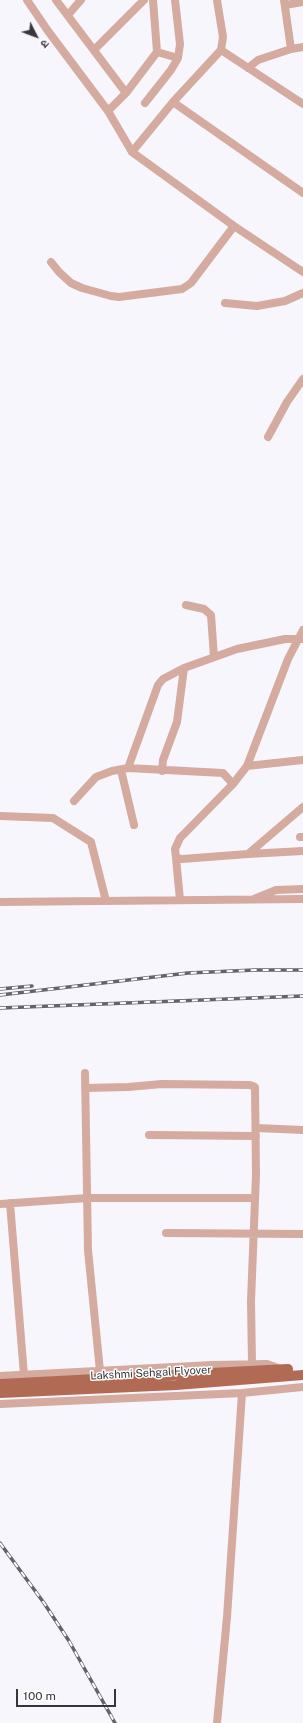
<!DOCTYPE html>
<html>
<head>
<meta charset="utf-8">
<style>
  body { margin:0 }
  #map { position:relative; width:303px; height:1723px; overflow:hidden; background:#f7f6fd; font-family:"Public Sans","Noto Sans Devanagari",sans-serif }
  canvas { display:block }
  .north { position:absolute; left:16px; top:16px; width:40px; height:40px; -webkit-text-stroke:3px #fff; paint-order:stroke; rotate:132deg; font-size:11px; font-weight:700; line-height:16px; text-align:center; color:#37363b }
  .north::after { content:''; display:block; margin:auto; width:14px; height:18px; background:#37363b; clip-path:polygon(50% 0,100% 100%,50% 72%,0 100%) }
  .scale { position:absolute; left:16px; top:1689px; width:100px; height:18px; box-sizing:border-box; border:2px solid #37363b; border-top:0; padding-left:5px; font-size:12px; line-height:14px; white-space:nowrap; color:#37363b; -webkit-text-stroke:3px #fff; paint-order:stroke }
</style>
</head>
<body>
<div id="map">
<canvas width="303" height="1723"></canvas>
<div class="north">उ</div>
<div class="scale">100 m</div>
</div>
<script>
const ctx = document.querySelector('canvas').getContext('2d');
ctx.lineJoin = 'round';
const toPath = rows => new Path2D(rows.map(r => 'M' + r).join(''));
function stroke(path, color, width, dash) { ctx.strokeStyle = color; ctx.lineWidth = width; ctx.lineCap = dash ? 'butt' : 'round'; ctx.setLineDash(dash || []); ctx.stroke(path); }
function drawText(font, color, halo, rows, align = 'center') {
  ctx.font = font + ' "Public Sans",sans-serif'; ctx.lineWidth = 3; ctx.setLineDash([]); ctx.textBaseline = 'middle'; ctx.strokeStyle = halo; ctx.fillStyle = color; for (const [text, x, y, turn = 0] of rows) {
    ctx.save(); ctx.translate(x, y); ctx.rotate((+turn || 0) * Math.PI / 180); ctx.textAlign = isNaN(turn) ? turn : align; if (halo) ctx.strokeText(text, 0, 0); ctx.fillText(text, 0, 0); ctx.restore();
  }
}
stroke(toPath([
  [27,0,48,31,108,111,132,152,234,226,303,272],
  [56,0,126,93],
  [217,0,223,37,221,50,303,104],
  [284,0,291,49,303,47],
  [285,5,303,2],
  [68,15,81,0],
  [94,50,144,0],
  [157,52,178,58],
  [248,68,258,60,291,49],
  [173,102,303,193],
  [145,103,171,70,178,58,180,44,175,0],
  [108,111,126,93,157,52,153,0],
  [132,152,173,102,221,50],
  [51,262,59,272,71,283,82,288,111,296,119,297,182,289,191,283,234,226],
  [225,303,257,306,285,301,303,293],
  [268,437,287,402,303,379],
  [186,605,204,609,211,615,214,657],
  [303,630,288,659,247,766,233,784,180,838,175,849,176,858,182,859,248,854,303,807],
  [247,766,303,760],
  [128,768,158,685,163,679,184,668,237,649,285,639,302,639],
  [121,770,134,825],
  [162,771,163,760,177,722,184,668],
  [74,801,96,777,112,771,128,768,223,773,233,784],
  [0,816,53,818,91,842,106,901],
  [300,837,303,837],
  [248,854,303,851],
  [176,858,180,900],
  [254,899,276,890,303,889],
  [0,902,303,899],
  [85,1073,88,1250,100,1371],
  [85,1088,128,1087,162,1084,250,1085,255,1087,256,1175,251,1301,252,1364],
  [257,1128,303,1130],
  [149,1135,256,1136],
  [10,1203,24,1375],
  [0,1204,87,1198,255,1198],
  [166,1233,303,1234],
  [0,1376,212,1365,267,1364,278,1368],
  [0,1404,242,1393,303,1387],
  [217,1723,227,1617,242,1393]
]), '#d4ab9e', 8);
stroke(toPath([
  [0,1384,288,1369],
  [0,1393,176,1385,303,1375]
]), '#b16a54', 10);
const rail = toPath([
  [0,989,32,986],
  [0,995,188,973,255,970,303,970],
  [0,1008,303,996],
  [0,1543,44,1603,69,1641,115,1723]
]);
stroke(rail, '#646368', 3.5);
stroke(rail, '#fff', 2, [6]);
drawText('11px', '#37363b', '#fff', [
  ["Lakshmi Sehgal Flyover",151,1373,-3]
]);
</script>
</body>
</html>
